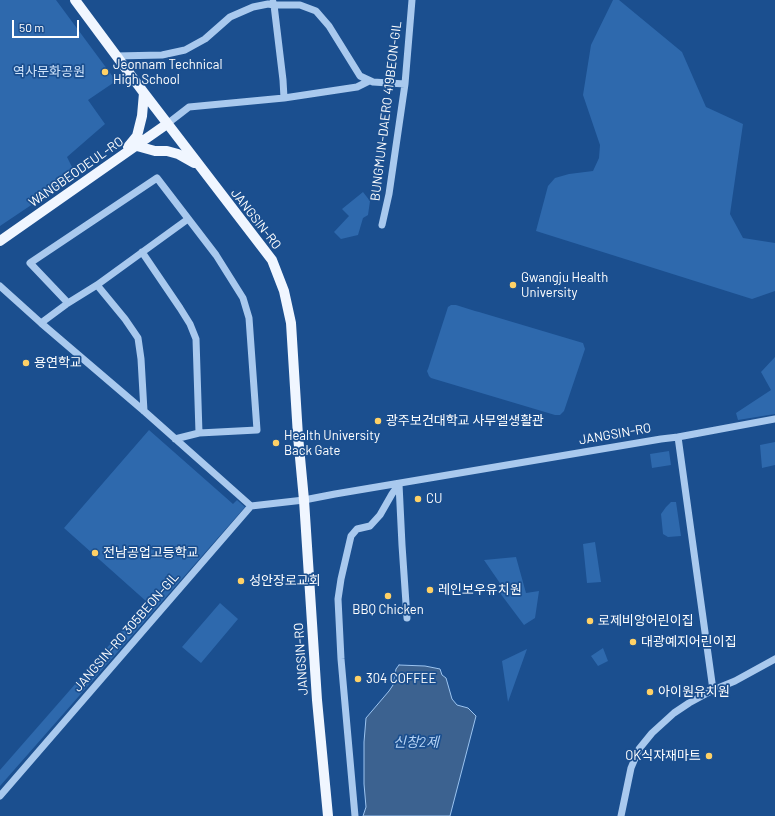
<!DOCTYPE html>
<html>
<head>
<meta charset="utf-8">
<style>
  body { margin:0 }
  #map { position:relative; width:775px; height:816px; overflow:hidden; background:#1b4f8f; font-family:Barlow,sans-serif }
  canvas { display:block }
  .scale { position:absolute; left:12px; top:20px; width:67px; height:18px; box-sizing:border-box; border:2px solid #fff; border-top:0; padding-left:5px; font-size:12px; line-height:14px; white-space:nowrap; color:#fff; -webkit-text-stroke:3px #1b4f8f; paint-order:stroke }
</style>
</head>
<body>
<div id="map">
<canvas width="775" height="816"></canvas>
<div class="scale">50 m</div>
</div>
<script>
const ctx = document.querySelector('canvas').getContext('2d');
ctx.lineJoin = 'round';
function paint(path, color) { ctx.fillStyle = color; ctx.fill(path, 'evenodd'); }
const toPath = rows => new Path2D(rows.map(r => 'M' + r).join(''));
function stroke(path, color, width, dash) { ctx.strokeStyle = color; ctx.lineWidth = width; ctx.lineCap = dash ? 'butt' : 'round'; ctx.setLineDash(dash || []); ctx.stroke(path); }
function drawText(font, color, halo, rows, align = 'center') {
  ctx.font = font + ' Barlow,"Noto Sans KR",sans-serif'; ctx.lineWidth = 3.5; ctx.setLineDash([]); ctx.textBaseline = 'middle'; ctx.strokeStyle = halo; ctx.fillStyle = color; for (const [text, x, y, turn = 0] of rows) {
    ctx.save(); ctx.translate(x, y); ctx.rotate((+turn || 0) * Math.PI / 180); ctx.textAlign = isNaN(turn) ? turn : align; if (halo) ctx.strokeText(text, 0, 0); ctx.fillText(text, 0, 0); ctx.restore();
  }
}
paint(toPath([
  [0,0,56,0,116,81,88,100,105,124,67,157,76,175,0,226],
  [613,0,619,0,682,52,706,107,743,124,730,214,743,238,775,243,775,291,752,299,536,231,548,186,555,178,569,174,593,171,599,158,600,145,583,95,591,45],
  [363,192,370,201,368,215,363,218,358,235,341,239,334,232,349,216,342,209],
  [451,305,456,305,475,311,479,312,583,343,585,349,564,411,560,415,555,415,431,378,429,376,427,371,428,369,448,307],
  [775,357,775,414,738,420,736,413,771,390,761,372],
  [149,430,233,504,237,500,245,507,0,786,0,770,147,602,64,528],
  [775,442,775,465,762,468,760,445],
  [669,451,671,465,652,468,650,454],
  [671,502,676,502,681,536,668,537,663,534,661,514,666,507],
  [595,542,601,582,587,583,583,544],
  [516,557,526,593,539,591,535,618,524,625,500,593,504,589,484,560],
  [220,603,238,619,201,663,182,647],
  [603,648,608,661,598,666,591,656],
  [527,649,508,702,502,661]
]), '#2e69ad');
const water = toPath([
  [399,665,425,666,440,669,442,675,446,678,452,699,457,705,468,708,476,716,450,816,363,816,366,807,364,784,364,742,366,718,389,691,393,685,396,669,399,665]
]);
paint(water, '#3c6290');
stroke(water, '#9cc4f0', 1);
stroke(toPath([
  [273,2,274,5,283,80,284,98,357,87,369,81],
  [116,56,162,55,185,50,205,39,230,17,253,7,268,4,274,5,300,5,316,11,329,26,360,76,373,82,405,84],
  [167,124,189,107,284,98],
  [382,225,389,194,405,84,412,0],
  [142,252,180,308,190,324,196,339,199,433],
  [97,285,125,319,138,338,141,359,144,411],
  [0,286,41,323,144,411,251,506],
  [68,303,30,263,157,178,216,255,243,298,249,318,257,430,199,433,175,439],
  [41,323,68,303,97,285,188,219],
  [678,437,775,419],
  [399,484,402,545,407,618],
  [0,796,251,506,304,500,335,494,661,439,678,437,713,690],
  [355,816,341,659,338,599,341,579,351,536,357,529,370,526,380,515,392,494,399,484],
  [621,816,631,768,639,749,652,733,674,713,689,703,713,690,735,681,775,659]
]), '#a9c9ee', 7);
stroke(toPath([
  [75,0,144,93,272,260,284,291,291,323,298,436,304,500,317,700,328,816],
  [137,146,155,151,167,151,178,154,194,163],
  [128,147,137,136,142,116,144,93],
  [0,241,167,124]
]), '#f0f6ff', 10);
for (const [x, y, r, color] of [
  [105,72,4,"#ffd166"],
  [513,285,4,"#ffd166"],
  [26,363,4,"#ffd166"],
  [378,421,4,"#ffd166"],
  [276,443,4,"#ffd166"],
  [418,499,4,"#ffd166"],
  [95,553,4,"#ffd166"],
  [241,581,4,"#ffd166"],
  [430,590,4,"#ffd166"],
  [388,596,4,"#ffd166"],
  [590,621,4,"#ffd166"],
  [633,642,4,"#ffd166"],
  [358,679,4,"#ffd166"],
  [650,692,4,"#ffd166"],
  [709,756,4,"#ffd166"]
]) { const dot = new Path2D(); dot.arc(x, y, r, 0, 2 * Math.PI); ctx.fillStyle = color; ctx.fill(dot); stroke(dot, '#1b4f8f', 1.5); }
drawText('13px', '#fff', '#1b4f8f', [
  ["Jeonnam Technical",113,65],
  ["High School",113,80],
  ["Gwangju Health",521,278],
  ["University",521,293],
  ["용연학교",34,363],
  ["광주보건대학교 사무엘생활관",386,421],
  ["Health University",284,436],
  ["Back Gate",284,451],
  ["CU",426,499],
  ["전남공업고등학교",103,553],
  ["성안장로교회",249,581],
  ["레인보우유치원",438,590],
  ["BBQ Chicken",388,610,"center"],
  ["로제비앙어린이집",598,621],
  ["대광예지어린이집",641,642],
  ["304 COFFEE",366,679],
  ["아이원유치원",658,692],
  ["OK식자재마트",701,756,"right"]
], 'left');
drawText('13px', '#cfe3fa', '#1b4f8f', [
  ["역사문화공원",49,72]
]);
drawText('13px', '#fff', '#1b4f8f', [
  ["BUNGMUN-DAERO 419BEON-GIL",386,111,-83],
  ["WANGBEODEUL-RO",76,172,-35],
  ["JANGSIN-RO",256,219,52],
  ["JANGSIN-RO",615,434,-10],
  ["JANGSIN-RO 305BEON-GIL",126,632,-49],
  ["JANGSIN-RO",301,659,-94]
]);
drawText('italic 14px', '#b5d3f5', '#1b4f8f', [
  ["신창2제",416,742]
]);
</script>
</body>
</html>
